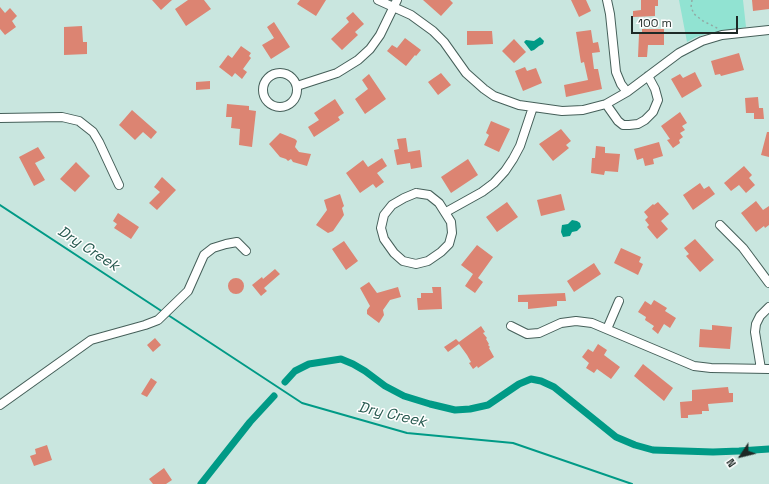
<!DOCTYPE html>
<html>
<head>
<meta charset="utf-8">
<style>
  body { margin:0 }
  #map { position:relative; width:769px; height:484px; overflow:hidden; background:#c9e6df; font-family:"Space Grotesk",sans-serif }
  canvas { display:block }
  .north { position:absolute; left:721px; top:436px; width:40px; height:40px; -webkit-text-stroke:3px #fff; paint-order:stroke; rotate:235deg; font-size:11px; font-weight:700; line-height:16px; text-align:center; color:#1e2926 }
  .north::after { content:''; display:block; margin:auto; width:14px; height:18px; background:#1e2926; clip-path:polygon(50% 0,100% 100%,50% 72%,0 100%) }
  .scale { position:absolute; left:631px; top:16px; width:107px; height:18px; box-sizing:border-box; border:2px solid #1e2926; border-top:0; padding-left:5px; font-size:12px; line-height:14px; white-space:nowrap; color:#1e2926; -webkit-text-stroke:3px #fff; paint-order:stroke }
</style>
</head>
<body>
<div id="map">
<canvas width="769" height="484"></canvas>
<div class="north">N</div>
<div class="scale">100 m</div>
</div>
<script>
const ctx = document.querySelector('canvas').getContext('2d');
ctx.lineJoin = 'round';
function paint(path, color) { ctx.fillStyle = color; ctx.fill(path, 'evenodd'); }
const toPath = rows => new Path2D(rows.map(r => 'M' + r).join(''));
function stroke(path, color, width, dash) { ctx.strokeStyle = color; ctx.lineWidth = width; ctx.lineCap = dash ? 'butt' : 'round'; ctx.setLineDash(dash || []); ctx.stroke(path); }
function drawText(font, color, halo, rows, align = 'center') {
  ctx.font = font + ' "Space Grotesk",sans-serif'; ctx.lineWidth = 3; ctx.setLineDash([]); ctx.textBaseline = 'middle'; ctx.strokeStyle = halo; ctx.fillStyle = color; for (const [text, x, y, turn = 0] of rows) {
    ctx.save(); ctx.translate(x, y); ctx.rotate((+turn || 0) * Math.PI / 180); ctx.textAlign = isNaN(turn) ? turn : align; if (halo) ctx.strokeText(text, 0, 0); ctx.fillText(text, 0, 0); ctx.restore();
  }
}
paint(toPath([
  [679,0,743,0,746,27,706,34,696,37,687,42]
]), '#91e3d2');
paint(toPath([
  [540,37,544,41,543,44,539,46,534,50,531,51,524,42,526,40,534,41],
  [572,220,577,221,580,223,581,227,577,231,572,232,570,236,563,237,561,232,562,225,568,224]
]), '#009a86');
stroke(toPath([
  [0,205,163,312],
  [168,315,302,403,407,433,513,443,632,484]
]), '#009a86', 2);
stroke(toPath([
  [285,382,295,371,309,364,341,359,353,364,365,371,385,386,404,396,430,404,455,410,470,409,488,405,519,384,531,379,541,381,554,387,616,437,635,445,653,450,713,452,739,451,769,449],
  [201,484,250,422,274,396]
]), '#009a86', 7);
paint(toPath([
  [152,0,172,0,161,10],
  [188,0,204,0,211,9,186,26,175,9],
  [300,0,326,0,316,16,297,4],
  [423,0,450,0,453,3,441,16],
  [571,0,586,0,591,11,579,17],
  [641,0,658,0,658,6,655,6,655,16,633,17,633,11,641,10],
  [752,0,769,0,769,9,753,11],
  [0,7,5,13,10,8,17,16,12,21,16,27,5,35,0,29],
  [353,12,364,24,355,32,358,35,342,50,331,39,349,22,346,18],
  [274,22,290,47,271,59,262,45,274,38,267,27],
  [82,26,83,42,87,42,87,54,64,55,64,27],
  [642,29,664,29,664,45,648,45,647,57,638,57,639,34,642,33],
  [591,30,593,43,598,42,600,52,592,53,594,69,598,69,602,89,566,97,564,85,588,80,584,62,581,63,576,32],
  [467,31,492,31,493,44,467,45],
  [405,38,421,50,416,56,415,55,406,66,387,51,392,45,397,48],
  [514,39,526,52,514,63,502,51],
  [241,46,251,53,249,56,251,58,243,69,247,72,242,79,235,73,232,77,219,67,228,55,232,58],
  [739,53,744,70,721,76,720,74,715,75,711,61],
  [525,67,527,71,536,68,542,83,523,91,515,71],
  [695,72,702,86,682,98,671,79,680,74,683,78],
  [441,73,451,85,438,95,428,82],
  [369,74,386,99,365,114,355,99,368,89,362,80],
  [210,81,210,89,196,90,196,82],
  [758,97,759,108,763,108,764,119,754,119,754,113,746,113,745,98],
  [335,99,344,113,338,117,340,120,314,137,308,127,319,120,314,113],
  [227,104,249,106,249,110,256,111,252,147,239,145,240,129,231,128,232,117,226,117],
  [132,110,157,132,151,139,143,132,135,140,119,125],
  [680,112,687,123,682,126,685,130,680,133,683,137,679,140,680,143,673,148,667,140,670,139,661,126],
  [491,121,510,129,499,152,484,145,489,135,486,133],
  [561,129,571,141,566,145,569,148,553,161,539,144],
  [767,132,769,132,769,157,761,155],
  [280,133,295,139,297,141,295,147,299,152,311,154,307,166,293,162,291,159,288,161,286,159,280,157,269,144],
  [406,138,408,152,420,150,422,167,411,169,410,163,397,165,394,150,399,149,397,139],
  [659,142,663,156,653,159,654,164,645,166,643,158,637,160,634,149],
  [596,146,605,147,605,153,620,154,618,172,605,171,604,175,591,173,592,158,595,158],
  [38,147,45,158,35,163,45,180,34,186,19,157],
  [382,158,387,166,377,173,384,182,376,188,373,184,360,193,346,173,363,160,368,167],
  [468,159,478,175,451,193,441,177],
  [76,162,90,176,75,192,60,179],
  [744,166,752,175,749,178,755,185,746,193,739,185,731,191,724,183],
  [162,177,176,190,157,210,149,203,160,192,154,187],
  [700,183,704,189,709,186,715,194,693,210,683,195],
  [340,194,344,206,342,208,344,215,333,231,328,233,316,225,327,210,324,200],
  [561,194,565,210,541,216,537,200],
  [756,201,763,210,769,206,769,225,765,228,764,226,756,232,741,213],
  [507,202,518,217,497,232,486,217],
  [658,202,669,214,661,221,668,229,657,239,647,227,649,225,645,220,648,217,644,212,653,204,654,205],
  [118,213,139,227,131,239,114,228,117,224,113,221],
  [695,239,714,260,700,272,686,256,689,254,684,248],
  [344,241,358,261,346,270,332,249],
  [477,245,493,257,478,278,483,282,475,293,465,286,473,274,461,265],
  [621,248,641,257,639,262,643,264,638,275,614,263],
  [594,263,601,274,574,292,567,281],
  [275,269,280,274,264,288,267,291,261,296,252,285,262,277,263,279],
  '228 286a8 8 0 1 1 16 0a8 8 0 1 1-16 0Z',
  [369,282,377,293,398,287,401,297,390,300,383,310,384,315,379,323,367,314,367,310,370,306,360,288],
  [432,287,441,287,442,309,418,310,417,298,421,298,421,293,433,293],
  [565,293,566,301,557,301,557,306,528,309,528,302,518,302,518,295],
  [654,300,667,308,665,311,676,318,670,328,664,324,658,334,652,329,654,326,645,320,646,317,638,312,645,301,651,305],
  [712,325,732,327,730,349,699,347,700,329,712,330],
  [481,326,485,332,483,333,487,338,486,339,489,344,488,345,490,347,489,348,494,357,478,368,477,366,473,369,469,363,471,362,467,355,459,344,448,352,444,347,456,339,459,342],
  [155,338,161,345,153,352,147,345],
  [598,344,607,350,604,355,620,367,611,379,597,369,594,373,586,368,589,363,582,357,588,349,593,352],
  [643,364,673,388,664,401,634,376],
  [151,378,157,382,147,397,141,394],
  [728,387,729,393,733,393,733,402,708,404,709,411,702,411,702,414,688,415,688,418,681,418,680,402,692,401,692,390],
  [47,445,52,460,34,466,30,456,36,454,35,449],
  [164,468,172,480,166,484,153,484,149,479]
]), '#dc8472');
const minor = toPath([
  [378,0,411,15,433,31,444,42,466,73,484,89,494,96,519,105,562,111,583,110,606,104,627,92,679,53,702,41,722,35,769,30],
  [607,0,610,14,616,72,621,84,627,92],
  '263 90a17 17 0 1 1 34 0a17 17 0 1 1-34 0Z',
  [297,86,337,73,358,60,370,49,380,35,397,0],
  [606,104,618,121,623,125,629,125,638,124,645,120,653,112,658,100,655,89,648,76],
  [0,118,62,117,79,121,93,132,99,142,119,185],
  [416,193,429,195,439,203,451,222,452,233,449,244,441,252,428,261,416,264,403,261,394,253,384,239,381,228,384,215,392,205,404,198,416,193],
  [446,212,482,192,494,183,505,171,513,159,520,146,533,107],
  [720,225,743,248,769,283],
  [511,326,527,334,539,333,561,323,576,321,592,323,694,366,711,368,769,369],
  [607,329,619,301],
  [761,369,755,332,756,324,760,316,769,307],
  [0,405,91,340,145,325,158,320,188,291,204,255,213,248,226,244,237,242,246,251]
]);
stroke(minor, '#455f59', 10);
stroke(toPath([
  [692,0,691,7,694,14,703,21,719,29]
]), '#92a9a4', 1.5, [2, 3]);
stroke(minor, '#fff', 8);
drawText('italic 15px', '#285a50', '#fff', [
  ["Dry Creek",88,249,33],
  ["Dry Creek",392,415,13]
]);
</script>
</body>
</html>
